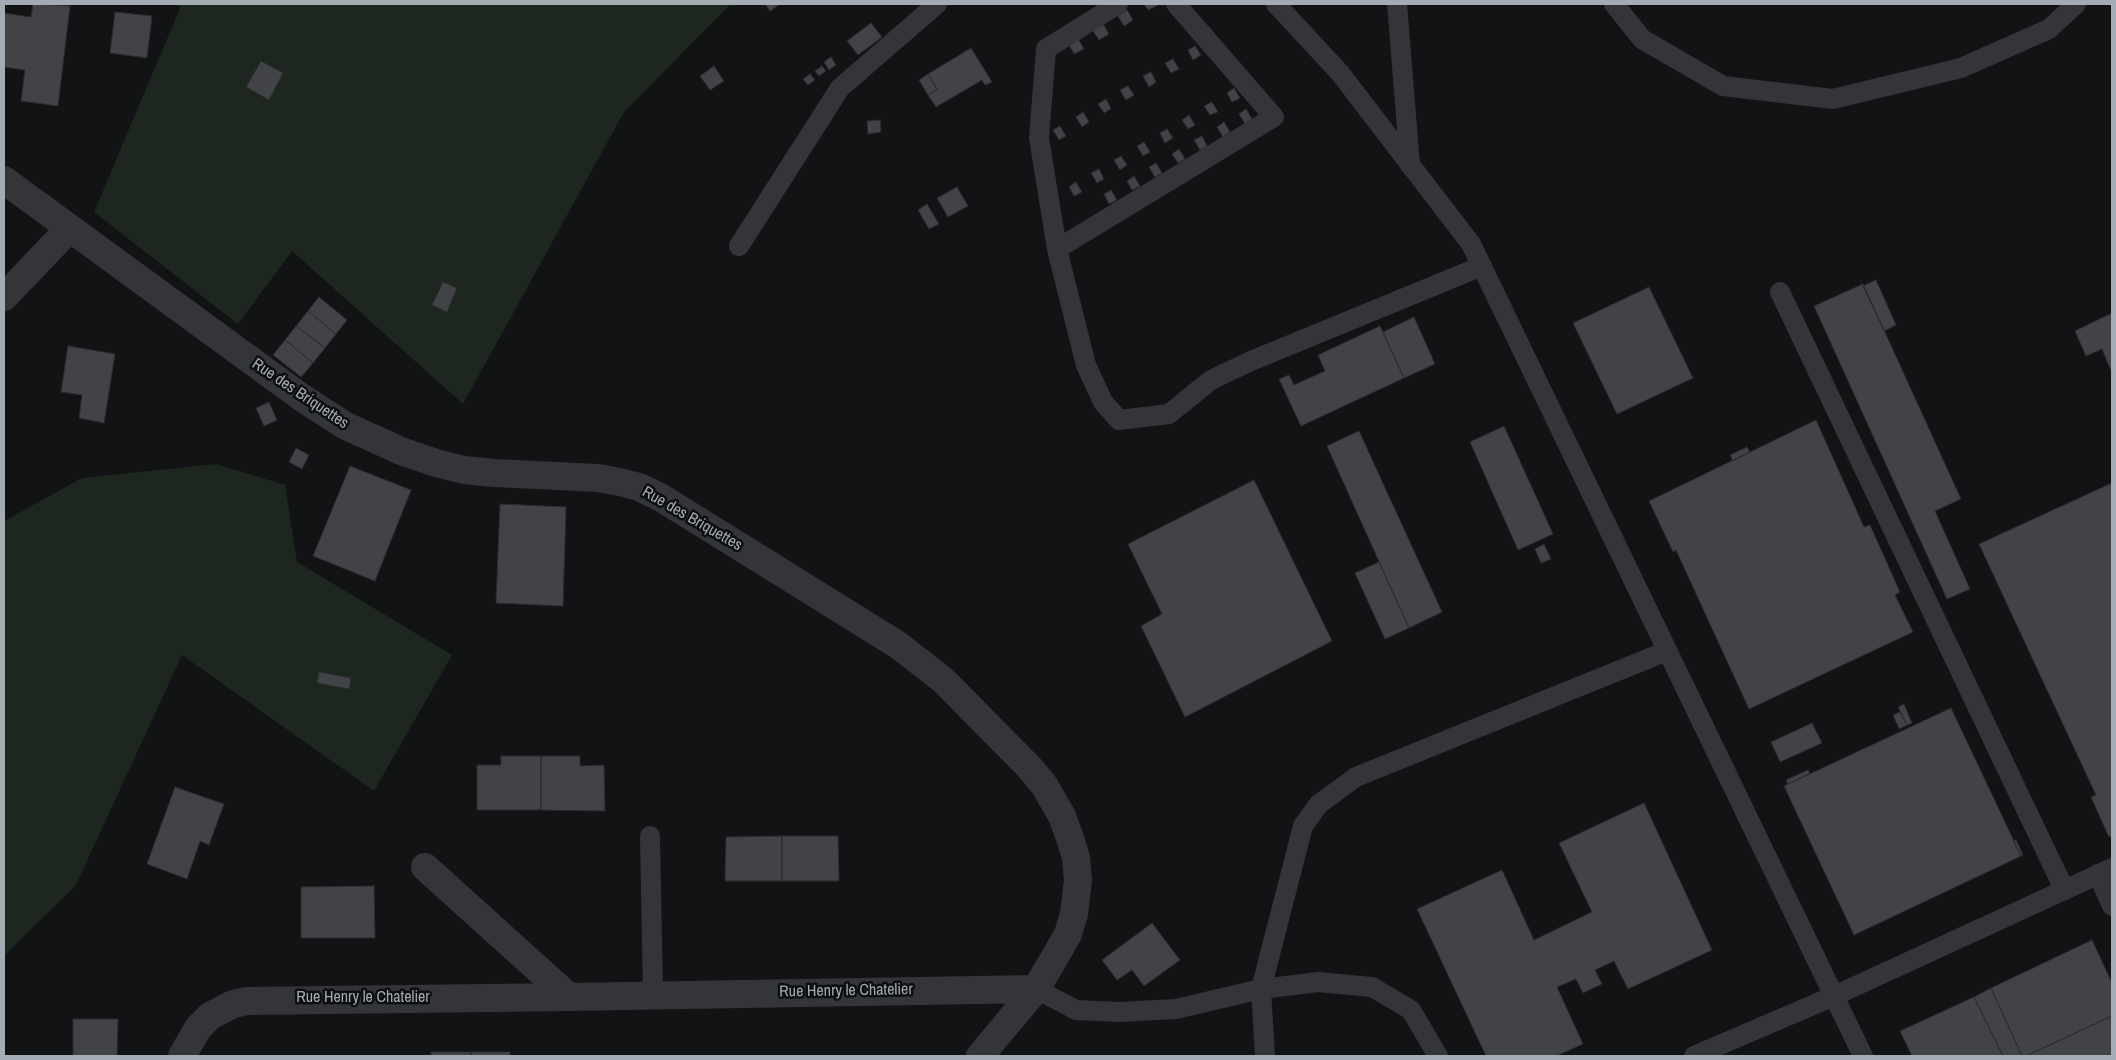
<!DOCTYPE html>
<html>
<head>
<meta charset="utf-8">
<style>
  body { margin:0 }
  #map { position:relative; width:2116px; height:1060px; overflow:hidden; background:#121314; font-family:"Archivo Narrow",sans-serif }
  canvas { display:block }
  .frame { position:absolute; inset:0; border:5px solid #a3abb5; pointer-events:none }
</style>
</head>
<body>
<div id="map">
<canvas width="2116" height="1060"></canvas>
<div class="frame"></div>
</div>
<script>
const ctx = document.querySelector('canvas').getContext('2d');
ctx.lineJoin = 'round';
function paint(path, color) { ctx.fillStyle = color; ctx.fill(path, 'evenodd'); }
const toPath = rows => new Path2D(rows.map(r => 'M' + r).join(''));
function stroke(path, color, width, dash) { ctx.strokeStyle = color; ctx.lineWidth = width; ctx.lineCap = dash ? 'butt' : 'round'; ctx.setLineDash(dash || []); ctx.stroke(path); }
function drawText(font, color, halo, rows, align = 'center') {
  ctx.font = font + ' "Archivo Narrow",sans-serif'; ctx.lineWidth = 5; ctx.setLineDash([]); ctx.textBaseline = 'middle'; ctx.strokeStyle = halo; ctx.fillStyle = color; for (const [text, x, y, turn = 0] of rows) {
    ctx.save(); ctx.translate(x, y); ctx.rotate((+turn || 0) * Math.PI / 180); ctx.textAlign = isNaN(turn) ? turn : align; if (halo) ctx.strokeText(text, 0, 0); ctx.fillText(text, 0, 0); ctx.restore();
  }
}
paint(toPath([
  [179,4,731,4,624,112,463,404,292,251,238,324,94,212,181,6],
  [216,464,285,485,297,562,452,655,374,791,182,655,76,885,4,956,4,521,82,478]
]), '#1e271f');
const building = toPath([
  [33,4,70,6,58,106,21,101,25,70,4,67,4,13,31,17,33,4],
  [765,4,780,4,770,11,765,4],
  [1144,4,1157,4,1158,5,1148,10,1144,4],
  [1127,10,1133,20,1124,26,1118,16,1127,10],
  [115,12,152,16,147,58,110,53,115,12],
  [871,23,882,37,858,55,847,41,871,23],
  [1103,24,1109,34,1099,40,1093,31,1103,24],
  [1078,39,1084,49,1074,54,1069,45,1078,39],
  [1195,46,1201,55,1193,60,1188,50,1195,46],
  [971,48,992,82,985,85,982,80,936,107,928,95,937,89,928,74,971,48],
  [831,57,836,65,829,70,824,62,831,57],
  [1173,59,1179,69,1171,73,1165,63,1173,59],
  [261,61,283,73,269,100,246,87,261,61],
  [714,66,724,81,710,90,700,76,714,66],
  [822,66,826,71,819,76,815,71,822,66],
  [1151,72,1156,82,1149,87,1143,76,1151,72],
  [810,74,815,80,808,85,803,79,810,74],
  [928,74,937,89,928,95,919,80,928,74],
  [1128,86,1134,95,1126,100,1120,90,1128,86],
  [1234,88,1240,98,1232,102,1227,93,1234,88],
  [1106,99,1111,109,1104,113,1098,104,1106,99],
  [1212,102,1218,112,1210,115,1204,106,1212,102],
  [1246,109,1252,119,1245,124,1239,114,1246,109],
  [1083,112,1089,122,1082,127,1076,117,1083,112],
  [1189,115,1195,125,1188,129,1182,120,1189,115],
  [880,120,881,132,868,134,867,121,880,120],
  [1224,122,1230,132,1223,137,1217,127,1224,122],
  [1060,126,1066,136,1059,140,1053,130,1060,126],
  [1167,129,1173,138,1165,143,1160,133,1167,129],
  [1202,136,1207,146,1200,150,1194,140,1202,136],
  [1144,142,1150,152,1143,156,1137,146,1144,142],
  [1179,149,1185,159,1178,163,1172,154,1179,149],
  [1121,156,1127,165,1120,170,1114,160,1121,156],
  [1156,163,1162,173,1155,177,1149,167,1156,163],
  [1099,169,1104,179,1097,183,1091,173,1099,169],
  [1134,176,1140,186,1132,190,1127,181,1134,176],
  [1076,182,1082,192,1074,196,1069,187,1076,182],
  [957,187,968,206,948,217,937,198,957,187],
  [1111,190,1117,200,1109,204,1104,194,1111,190],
  [927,204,939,224,929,229,918,210,927,204],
  [1876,280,1896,325,1884,331,1863,286,1876,280],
  [443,282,457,288,447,312,432,305,443,282],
  [1863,284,1961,499,1935,511,1970,589,1947,599,1814,306,1863,284],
  [1649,287,1693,378,1617,414,1573,323,1649,287],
  [319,297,347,320,336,334,308,311,319,297],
  [308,311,336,334,325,348,296,326,308,311],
  [2112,313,2112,373,2102,349,2086,356,2075,331,2112,313],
  [1414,317,1435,364,1404,378,1383,332,1414,317],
  [296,326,325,348,313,363,285,340,296,326],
  [1380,326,1404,378,1301,426,1279,379,1289,375,1294,385,1325,371,1318,355,1380,326],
  [285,340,313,363,301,377,273,355,285,340],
  [68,346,115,354,104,423,79,418,82,395,61,392,68,346],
  [269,402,277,420,264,426,256,408,269,402],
  [1816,420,1864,527,1870,525,1900,592,1895,595,1913,632,1749,709,1676,550,1673,552,1649,501,1816,420],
  [1504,426,1553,534,1518,550,1470,442,1504,426],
  [1359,431,1442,612,1409,628,1327,446,1359,431],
  [1747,447,1750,452,1733,461,1730,455,1747,447],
  [296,448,309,455,302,469,289,462,296,448],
  [350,466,411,490,375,581,313,556,350,466],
  [1254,480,1332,641,1185,717,1141,626,1162,614,1128,544,1254,480],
  [2112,483,2112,836,2109,837,2091,797,2096,795,1979,544,2112,483],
  [500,504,566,507,563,606,496,603,500,504],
  [1544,544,1551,559,1541,563,1535,549,1544,544],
  [1379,562,1409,628,1385,639,1355,573,1379,562],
  [319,672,351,678,349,689,317,683,319,672],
  [1904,704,1912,723,1907,725,1898,707,1904,704],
  [1951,708,2021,856,1854,935,1784,786,1951,708],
  [1900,712,1907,725,1899,729,1893,715,1900,712],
  [1812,723,1822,743,1780,762,1771,742,1812,723],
  [501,756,541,756,541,810,477,810,477,765,501,765,501,756],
  [541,756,580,756,580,766,604,765,605,811,541,810,541,756],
  [1808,770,1810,773,1788,784,1786,780,1808,770],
  [175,787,224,804,209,845,200,841,187,879,147,864,175,787],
  [1644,803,1712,950,1628,989,1614,961,1595,970,1602,984,1583,993,1576,979,1557,987,1583,1044,1556,1056,1486,1056,1417,909,1502,870,1534,940,1592,912,1559,843,1644,803],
  [782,836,782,881,725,881,726,837,782,836],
  [782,836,838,836,839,881,782,881,782,836],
  [2016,840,2023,855,2021,856,2013,841,2016,840],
  [374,886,375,938,301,938,301,887,374,886],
  [1152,923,1180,960,1144,986,1132,970,1117,980,1102,960,1152,923],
  [2092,940,2112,983,2112,1016,2026,1056,2022,1056,1991,988,2092,940],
  [1991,988,2022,1056,2003,1056,1974,997,1991,988],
  [1974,997,2003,1056,1912,1056,1900,1031,1974,997],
  [2112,1016,2112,1056,2026,1056,2112,1016],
  [73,1019,118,1019,117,1056,73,1056,73,1019],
  [431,1052,471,1052,471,1056,431,1056,431,1052],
  [471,1052,510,1052,510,1056,471,1056,471,1052]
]);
paint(building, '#414347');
stroke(building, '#2c2d30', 1);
stroke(toPath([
  [1118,4,1046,49,1039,138,1057,249,1086,365,1103,402,1119,420,1169,414,1211,380,1251,361,1482,266],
  [1276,4,1340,73,1471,244,1863,1056],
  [1397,4,1410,165],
  [1614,4,1642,39,1723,86,1833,99,1961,68,2049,29,2076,4],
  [739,246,840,88,937,4],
  [1057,249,1274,117,1176,4],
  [1780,292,2064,889],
  [650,836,653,994],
  [2098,874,2112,906],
  [1036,989,1076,1010,1119,1012,1176,1009,1261,989,1303,826,1319,804,1356,777,1667,651],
  [1265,1056,1261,989,1318,982,1372,987,1411,1010,1438,1056],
  [1694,1056,1834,996,2112,868]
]), '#333539', 20);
stroke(toPath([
  [4,180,301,397,344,425,401,451,436,463,464,470,494,473,598,478,620,482,639,487,660,497,898,645,943,680,1029,767,1044,785,1062,816,1070,838,1076,858,1078,880,1074,914,1068,934,1055,957,1036,989,980,1056],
  [4,297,69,229],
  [569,997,1036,989],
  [182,1056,198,1028,210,1016,233,1004,247,1001,569,997,425,867]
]), '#333539', 28);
drawText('16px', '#a3abb5', '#0d0e0f', [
  ["Rue des Briquettes",300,394,34],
  ["Rue des Briquettes",692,519,30],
  ["Rue Henry le Chatelier",846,991,-1],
  ["Rue Henry le Chatelier",363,998]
]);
</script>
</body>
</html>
